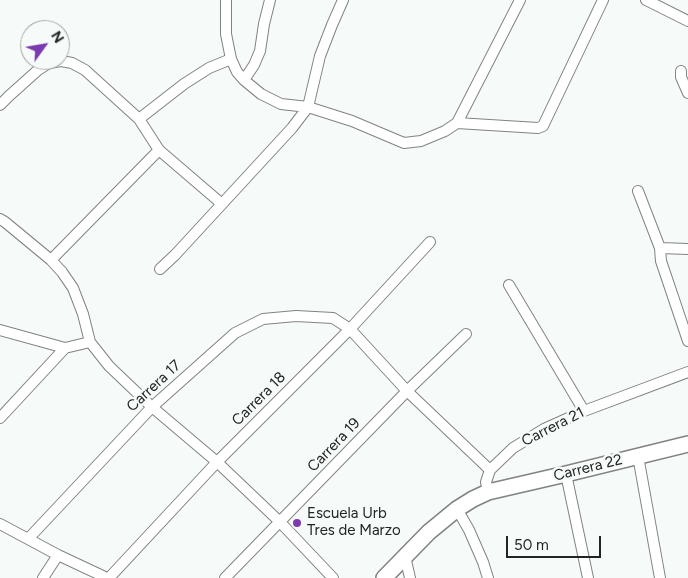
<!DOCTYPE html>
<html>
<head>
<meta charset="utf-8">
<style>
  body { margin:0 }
  #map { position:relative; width:688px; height:578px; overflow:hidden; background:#f6faf8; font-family:Figtree,sans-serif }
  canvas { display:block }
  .north { position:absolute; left:20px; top:20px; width:50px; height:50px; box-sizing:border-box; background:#f6faf8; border:1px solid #a1a4a3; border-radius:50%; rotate:58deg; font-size:14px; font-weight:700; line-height:20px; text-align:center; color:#222423 }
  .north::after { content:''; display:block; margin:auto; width:18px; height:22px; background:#7b3aaf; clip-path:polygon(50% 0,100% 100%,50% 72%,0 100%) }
  .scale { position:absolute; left:506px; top:536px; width:95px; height:22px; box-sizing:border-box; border:2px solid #222423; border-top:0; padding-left:6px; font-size:15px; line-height:18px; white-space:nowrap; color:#222423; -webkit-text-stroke:4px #f6faf8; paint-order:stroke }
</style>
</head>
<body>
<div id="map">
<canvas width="688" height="578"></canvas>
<div class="north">N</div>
<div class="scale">50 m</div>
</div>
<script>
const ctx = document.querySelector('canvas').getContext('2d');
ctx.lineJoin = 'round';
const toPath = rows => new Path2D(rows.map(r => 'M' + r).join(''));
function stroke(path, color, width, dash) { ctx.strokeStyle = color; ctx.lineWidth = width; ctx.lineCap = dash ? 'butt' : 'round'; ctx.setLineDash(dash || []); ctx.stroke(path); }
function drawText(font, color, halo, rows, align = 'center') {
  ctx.font = font + ' Figtree,sans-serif'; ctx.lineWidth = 5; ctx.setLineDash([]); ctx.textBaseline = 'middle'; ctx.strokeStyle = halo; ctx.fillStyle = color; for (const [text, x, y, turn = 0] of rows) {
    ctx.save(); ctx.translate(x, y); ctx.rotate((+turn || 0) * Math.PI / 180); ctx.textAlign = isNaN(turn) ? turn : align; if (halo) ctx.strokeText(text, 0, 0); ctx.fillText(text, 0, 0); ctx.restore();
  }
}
const street = toPath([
  [226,0,226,34,231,59,237,72,244,80,261,94,281,104,308,107,352,121,404,143,421,141,445,131,457,123,520,0],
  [646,0,688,21],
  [681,71,681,77,688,93],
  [244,80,254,65,260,51,264,24,270,0],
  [0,105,9,96,38,70,49,63,61,61,72,63,85,70,139,119,159,150,222,204],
  [139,119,184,84,209,68,231,59],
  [457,123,538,128,543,126,603,0],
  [638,191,660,248,661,261,688,341],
  [0,219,5,222,51,260,62,272,73,288,83,314,90,342,109,366,152,407,217,462,280,522,333,578],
  [660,248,688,249],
  [51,260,159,150],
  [160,269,175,255,292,128,308,107,320,56,332,25,343,0],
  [509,285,584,411],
  [0,330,65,348,90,342],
  [0,418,65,348],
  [638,456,660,578],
  [566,474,588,578],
  [488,492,486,482,490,470,513,448,544,429,584,411,688,372],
  [457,509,469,530,483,562,488,578],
  [0,524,58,555,107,578],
  [28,539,152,407,235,333,263,319,296,316,333,318,350,329,407,391,490,470],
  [405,556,410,578],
  [43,578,58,555],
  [109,578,217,462,350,329,430,242],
  [225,578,407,391,466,334]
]);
const secondary = toPath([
  [384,578,429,532,457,509,473,499,488,492,566,474,688,444]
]);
stroke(street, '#808381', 12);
stroke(secondary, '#808381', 18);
stroke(street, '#fff', 10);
stroke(secondary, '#fff', 15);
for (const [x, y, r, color] of [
  [297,523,5,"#7b3aaf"]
]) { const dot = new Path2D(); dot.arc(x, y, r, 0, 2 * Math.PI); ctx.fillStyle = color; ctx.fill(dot); stroke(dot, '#f6faf8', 2); }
drawText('15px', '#222423', '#f6faf8', [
  ["Carrera 17",154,386,-43],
  ["Carrera 18",259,399,-45],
  ["Carrera 21",553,427,-27],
  ["Carrera 19",334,445,-46],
  ["Carrera 22",588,468,-14]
]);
drawText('15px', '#222423', '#f6faf8', [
  ["Escuela Urb",307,514],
  ["Tres de Marzo",307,531]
], 'left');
</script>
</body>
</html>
